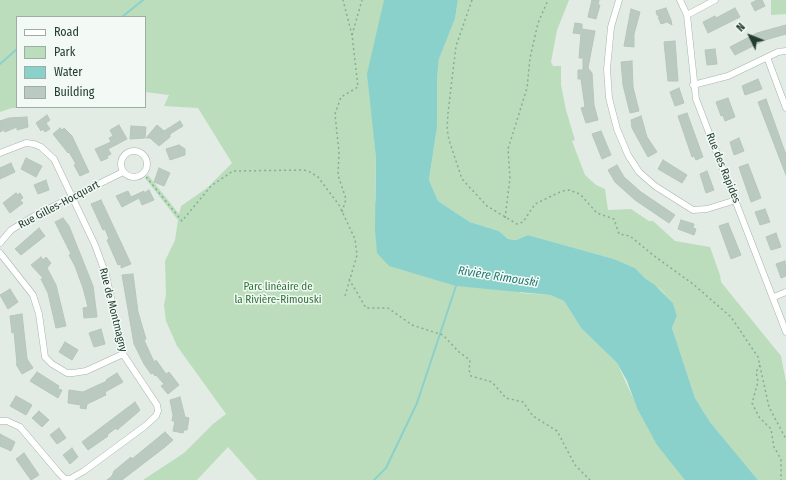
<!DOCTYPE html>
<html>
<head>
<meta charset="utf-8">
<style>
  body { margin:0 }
  #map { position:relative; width:786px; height:480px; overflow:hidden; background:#e2ece5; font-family:"Fira Sans Condensed",sans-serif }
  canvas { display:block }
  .legend { position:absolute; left:16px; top:16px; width:130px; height:92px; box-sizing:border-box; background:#f3f9f4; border:1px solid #9faea5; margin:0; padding:5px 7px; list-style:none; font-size:12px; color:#223d2f }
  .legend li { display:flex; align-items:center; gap:8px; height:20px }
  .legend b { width:20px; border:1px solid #9faea5 }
  .north { position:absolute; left:730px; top:16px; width:40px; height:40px; -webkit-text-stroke:3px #f3f9f4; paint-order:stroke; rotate:313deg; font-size:11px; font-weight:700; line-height:16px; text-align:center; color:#223d2f }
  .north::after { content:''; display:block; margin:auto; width:14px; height:18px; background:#223d2f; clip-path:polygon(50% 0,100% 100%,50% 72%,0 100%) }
</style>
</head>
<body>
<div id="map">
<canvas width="786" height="480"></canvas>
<ul class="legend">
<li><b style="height:5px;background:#fff"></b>Road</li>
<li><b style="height:11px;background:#bbddbc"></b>Park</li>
<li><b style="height:11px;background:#8bd1cb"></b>Water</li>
<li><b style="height:11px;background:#bacac0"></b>Building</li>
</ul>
<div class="north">N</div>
</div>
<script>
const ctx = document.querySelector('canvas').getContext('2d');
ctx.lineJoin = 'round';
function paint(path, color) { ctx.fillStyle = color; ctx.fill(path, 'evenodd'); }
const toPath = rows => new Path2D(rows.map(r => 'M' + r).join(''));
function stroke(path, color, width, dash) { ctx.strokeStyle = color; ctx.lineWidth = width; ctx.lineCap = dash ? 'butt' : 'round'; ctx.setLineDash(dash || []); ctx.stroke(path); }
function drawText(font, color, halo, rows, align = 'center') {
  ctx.font = font + ' "Fira Sans Condensed",sans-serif'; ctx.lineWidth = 3; ctx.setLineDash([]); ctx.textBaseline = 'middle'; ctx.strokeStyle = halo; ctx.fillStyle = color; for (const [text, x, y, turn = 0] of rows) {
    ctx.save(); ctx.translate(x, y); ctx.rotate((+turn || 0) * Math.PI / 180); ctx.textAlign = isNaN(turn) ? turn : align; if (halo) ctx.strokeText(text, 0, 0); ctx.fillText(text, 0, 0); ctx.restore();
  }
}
paint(toPath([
  [0,0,387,0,369,80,376,158,375,201,521,293,550,295,564,301,581,328,617,363,633,398,688,480,257,480,228,447,197,480,143,480,184,453,213,424,226,414,177,346,166,321,164,305,166,295,165,261,175,240,178,220,145,178,148,175,179,214,181,206,207,188,232,163,198,108,164,106,169,95,145,92,145,17,17,17,17,107,37,108,12,108,0,112],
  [458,0,569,0,557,30,551,62,553,66,561,66,561,85,566,110,575,140,572,141,585,175,596,185,605,189,608,210,631,209,649,221,653,221,675,241,710,247,720,275,721,282,781,356,786,382,786,480,758,480,710,422,695,398,678,347,672,328,677,316,673,303,660,289,646,279,635,268,614,259,528,235,516,240,508,239,499,231,470,222,438,201,429,180,436,134,437,79,439,59,455,19],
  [771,0,786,0,786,14,771,15]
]), '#bbddbc');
paint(toPath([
  [384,0,458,0,455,19,439,59,437,79,437,127,429,180,438,201,470,222,499,231,508,239,516,240,528,235,614,259,635,268,646,279,655,285,673,303,677,316,672,328,695,398,710,422,758,480,685,480,657,445,637,408,627,381,617,363,581,328,564,301,550,295,456,286,389,266,377,253,375,230,376,158,367,74]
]), '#8bd1cb');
stroke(toPath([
  [122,17,143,0],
  [0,64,17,49],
  [374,480,386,468,417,403,456,286]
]), '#8bd1cb', 2);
const building = toPath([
  [592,0,599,0,598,5,600,5,596,19,588,17,592,0],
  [757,0,762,0,765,6,755,11,751,3,757,0],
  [666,8,671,20,672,25,667,22,661,24,658,17,661,17,657,15,656,11,666,8],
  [735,8,740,17,708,33,703,22,715,16,716,18,735,8],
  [631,9,640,12,634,34,634,47,624,46,631,9],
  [575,23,582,24,582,29,595,31,588,68,592,73,594,105,598,120,586,123,581,108,585,107,581,79,578,79,578,70,583,70,583,58,579,58,581,34,573,33,575,23],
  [786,25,786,34,765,40,735,55,730,47,757,33,786,25],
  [675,41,678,81,668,81,664,42,675,41],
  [715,49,717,64,707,65,705,50,715,49],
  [632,61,633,87,639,111,630,113,623,85,621,62,632,61],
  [758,79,762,89,745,95,742,86,758,79],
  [679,88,684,103,675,106,670,92,679,88],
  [728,98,735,117,725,121,723,115,721,116,716,102,728,98],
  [766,99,786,155,786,175,758,102,766,99],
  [687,113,703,157,696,160,694,156,692,157,678,116,687,113],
  [47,115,50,120,46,123,50,129,45,132,43,129,41,131,36,123,47,115],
  [641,116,647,137,657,152,648,157,632,128,631,120,641,116],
  [27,117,28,127,17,130,17,127,5,132,4,130,0,132,0,121,9,118,27,117],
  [180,121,183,126,170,134,170,137,159,146,150,138,146,138,157,125,164,131,180,121],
  [119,125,127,139,108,149,111,154,107,156,108,158,101,161,95,149,111,142,109,138,113,136,110,130,119,125],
  [131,126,146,127,145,138,130,139,131,126],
  [60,128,62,130,64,128,72,136,89,172,80,176,74,165,76,164,69,152,68,153,53,134,60,128],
  [601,131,611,155,602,159,592,134,601,131],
  [739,138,744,151,734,155,730,142,739,138],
  [179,145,185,149,185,155,170,160,166,149,179,145],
  [26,158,42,166,36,177,21,169,26,158],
  [663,160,687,175,682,183,658,169,663,160],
  [11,163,15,172,0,179,0,168,11,163],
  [748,164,761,198,751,202,739,167,748,164],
  [617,165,624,177,641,192,675,215,669,223,635,200,615,182,608,170,617,165],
  [159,168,170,173,164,186,154,182,159,168],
  [707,171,714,190,706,193,700,174,707,171],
  [46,180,49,190,38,194,34,185,46,180],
  [149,190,154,200,142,205,139,198,122,207,116,196,128,191,131,197,144,191,144,193,149,190],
  [16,193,17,195,20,193,23,198,20,200,23,203,10,213,3,203,16,193],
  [101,200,131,264,121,268,121,264,118,265,107,240,109,239,105,229,103,230,91,204,101,200],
  [765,209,770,222,760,225,755,212,765,209],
  [63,218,69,226,93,286,97,317,84,318,83,308,88,307,83,288,75,266,69,255,71,254,55,222,63,218],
  [681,220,694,224,693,228,696,229,694,235,678,229,681,220],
  [728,223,741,255,731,259,719,226,728,223],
  [39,228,45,236,21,255,15,249,39,228],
  [776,233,781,247,771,250,766,237,776,233],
  [41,257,43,260,46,257,51,263,47,268,56,285,66,326,56,328,48,293,41,279,43,278,31,265,41,257],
  [785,261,786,276,781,278,776,264,785,261],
  [133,274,138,312,146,339,144,340,154,362,156,360,166,374,169,372,179,385,168,394,161,386,164,384,156,375,155,376,153,373,151,374,144,364,134,344,122,275,133,274],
  [10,289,18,302,8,309,0,295,10,289],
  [22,314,27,359,33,368,22,374,16,364,17,363,14,332,12,333,10,316,22,314],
  [101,329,105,344,94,347,89,333,101,329],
  [65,342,78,350,72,360,59,352,65,342],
  [37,372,59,386,58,389,62,390,58,398,30,381,37,372],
  [117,373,123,382,105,392,106,395,87,404,86,409,80,408,81,405,68,403,69,390,83,392,107,381,106,380,117,373],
  [16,396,32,405,26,415,10,406,16,396],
  [180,397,185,417,189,418,187,430,184,430,183,433,173,431,175,421,172,421,173,415,170,400,180,397],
  [135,402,140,410,137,413,117,430,116,428,107,435,108,436,88,450,82,442,135,402],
  [39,411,49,420,42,427,32,418,39,411],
  [59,428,66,438,57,444,50,435,59,428],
  [165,432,173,440,165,447,122,480,107,480,112,476,114,471,131,457,132,459,165,432],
  [0,434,15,442,11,451,0,446,0,434],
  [72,448,78,457,70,464,63,455,72,448],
  [24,453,39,475,31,480,16,459,24,453]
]);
paint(building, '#bacac0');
stroke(building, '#b5c6ba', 1);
const minor = toPath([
  [619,0,611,27,607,69,609,98,617,129,628,155,639,172,655,186,693,210,707,209,736,200],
  [680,0,687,15,696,99,786,332],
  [687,15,715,0],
  [767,57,786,108],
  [693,85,728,76,778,52,786,51],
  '121 164a13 13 0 1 1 26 0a13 13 0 1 1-26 0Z',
  [0,153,26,143,34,144,41,147,54,159,95,245,106,275,123,354,157,405,158,411,156,416,145,426,84,471,70,479,65,479,59,473,20,427,7,421,0,421],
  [0,243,11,230,36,215,123,172],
  [0,253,33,295,39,314,45,357,52,364,67,373,73,373,86,371,123,354],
  [774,297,786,292]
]);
stroke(minor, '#a5b4ab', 7);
stroke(toPath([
  [472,0,456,46,448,113,447,129,449,140,462,179,487,206,517,224,523,222,535,204,562,191,569,190,580,194,597,213,614,219,619,234,630,236,653,255,693,284,731,317,758,357,769,407,786,439],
  [352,35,362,0],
  [143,173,182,221,211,186,233,171,304,170,310,172,318,177,339,205,355,239,357,255,345,296],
  [342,212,346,199,338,175,339,152,335,114,341,97,358,87,352,35,343,0],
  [505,218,510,178,508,149,527,88,530,58,538,23,548,0],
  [349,279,366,308,388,308,412,325,443,335,459,352,470,360,469,370,471,376,492,382,506,398,523,402,533,416,557,431,575,465,590,480],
  [760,365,756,372,758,382,752,403,759,417,771,429,774,447,781,459,781,480]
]), '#83af97', 1.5, [2, 3]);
stroke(minor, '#fff', 6);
drawText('11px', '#223d2f', '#f3f9f4', [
  ["Rue des Rapides",723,168,68],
  ["Rue Gilles-Hocquart",59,205,-28],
  ["Rue de Montmagny",113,310,76]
]);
drawText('11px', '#2d7337', '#f3f9f4', [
  ["Parc linéaire de",278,287],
  ["la Rivière-Rimouski",278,300]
]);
drawText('italic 12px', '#1d7872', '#f3f9f4', [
  ["Rivière Rimouski",498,277,9]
]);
</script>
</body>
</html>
